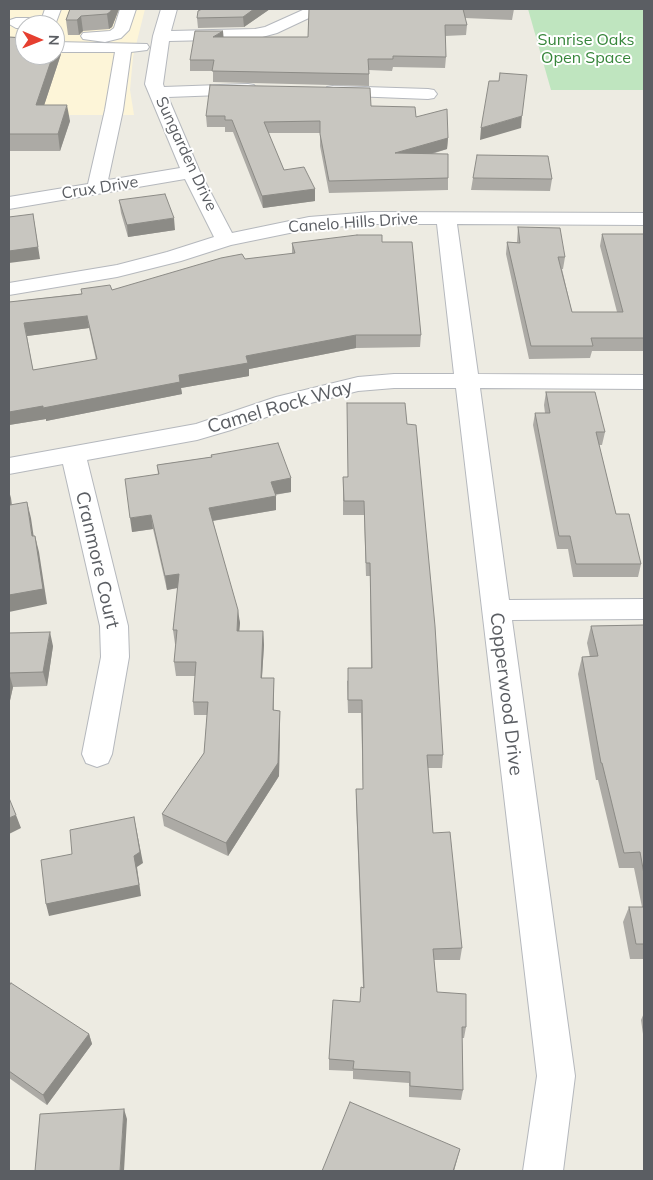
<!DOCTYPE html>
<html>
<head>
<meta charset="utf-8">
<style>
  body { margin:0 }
  #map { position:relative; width:653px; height:1180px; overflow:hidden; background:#edebe2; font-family:Mulish,sans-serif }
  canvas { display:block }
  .frame { position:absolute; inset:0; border:10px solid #5b5e63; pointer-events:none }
  .north { position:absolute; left:15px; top:15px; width:50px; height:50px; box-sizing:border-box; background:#fff; border:1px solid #bdbfc1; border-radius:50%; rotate:91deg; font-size:14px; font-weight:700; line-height:20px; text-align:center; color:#5b5e63 }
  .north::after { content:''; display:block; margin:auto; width:18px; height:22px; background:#e63f30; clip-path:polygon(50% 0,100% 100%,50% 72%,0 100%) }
</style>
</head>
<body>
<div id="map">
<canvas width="653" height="1180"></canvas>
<div class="frame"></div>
<div class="north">N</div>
</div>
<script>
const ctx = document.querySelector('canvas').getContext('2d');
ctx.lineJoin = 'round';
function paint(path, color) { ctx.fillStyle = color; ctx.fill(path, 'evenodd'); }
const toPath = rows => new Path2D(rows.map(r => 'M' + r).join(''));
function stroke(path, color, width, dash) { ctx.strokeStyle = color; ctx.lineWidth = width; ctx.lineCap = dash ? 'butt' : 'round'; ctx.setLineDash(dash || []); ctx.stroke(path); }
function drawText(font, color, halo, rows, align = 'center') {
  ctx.font = font + ' Mulish,sans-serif'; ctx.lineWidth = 4; ctx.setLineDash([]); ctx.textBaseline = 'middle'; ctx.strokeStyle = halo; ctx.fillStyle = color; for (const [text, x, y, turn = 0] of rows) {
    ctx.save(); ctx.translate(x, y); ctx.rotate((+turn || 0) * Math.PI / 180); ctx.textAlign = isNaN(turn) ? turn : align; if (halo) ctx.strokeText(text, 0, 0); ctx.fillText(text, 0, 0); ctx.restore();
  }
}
paint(toPath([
  [9,9,145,9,133,57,130,90,134,115,9,115],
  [25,25,55,25,55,55,25,55]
]), '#fdf5d8');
paint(toPath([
  [528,9,644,9,644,90,551,90]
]), '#bfe5bf');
const minor = toPath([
  [45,9,61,9,55,25,25,25,25,28,16,28,9,24,10,20,16,18,42,18,45,9],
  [120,9,136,9,129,30,121,38,105,42,83,39,81,36,83,33,110,31,114,28,120,9],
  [161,9,177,9,171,31,255,29,265,27,305,9,394,9,391,12,386,14,311,17,277,33,255,39,169,41,163,84,164,87,248,84,254,85,257,89,254,93,248,94,168,97,200,172,232,233,309,217,372,212,644,213,644,225,457,224,478,374,644,375,644,389,480,388,509,600,644,599,644,619,512,620,575,1076,563,1171,523,1171,537,1076,456,388,394,388,358,391,291,408,231,430,197,440,87,460,128,626,129,657,112,754,108,763,97,767,86,763,82,754,101,657,100,626,63,464,9,474,9,458,196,424,276,397,358,377,394,374,454,374,437,224,372,224,309,229,231,245,181,261,117,277,9,295,9,283,117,265,167,252,214,237,185,179,9,209,9,197,88,184,105,110,115,52,55,52,55,42,147,44,149,47,147,50,131,52,123,110,108,180,180,168,145,84,153,36,161,9],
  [333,86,428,89,434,90,437,94,434,98,428,99,327,95,324,91,327,87,333,86]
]);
stroke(minor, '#b5b8bd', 2);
paint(minor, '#fff');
paint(toPath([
  [70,9,119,9,112,27,109,29,83,31,79,35,68,35,66,20],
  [202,9,270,9,244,27,198,28,197,18],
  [310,9,514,9,512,20,465,18,467,25,466,35,445,36,446,57,445,68,393,67,392,71,369,70,369,86,213,82,213,71,190,71,190,60,223,37,308,37],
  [9,37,59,38,61,54,44,105,70,121,60,151,9,151],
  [371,106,416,117,448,138,447,149,432,154,448,178,448,190,329,193,320,146,320,133,268,133,284,170,315,189,315,201,263,208,233,132,225,132,225,127,207,127,206,116],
  [473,178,552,179,550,191,471,190],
  [119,200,175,230,128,237,121,213],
  [518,227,565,257,563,269,562,269,572,312,617,312,600,246,602,234,644,234,644,351,592,351,590,358,529,359,506,254,507,242,517,242],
  [382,242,421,335,420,347,356,348,249,369,249,376,181,388,182,394,46,421,46,419,9,425,9,302,112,290,245,259,292,254,292,243],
  [89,328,96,360,33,370,27,336],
  [546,392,605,432,602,445,599,445,616,514,641,564,638,577,573,577,568,549,557,549,533,425,535,413,545,413,544,405],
  [407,424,443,755,442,768,428,768,433,833,462,948,460,960,434,960,437,992,466,1027,464,1038,462,1038,463,1090,461,1100,409,1097,409,1083,353,1079,353,1071,329,1070,329,1059,360,1002,363,987,356,801,356,789,363,789,361,713,348,713,347,681,371,668,370,576,366,576,364,515,343,515,343,477,347,477],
  [211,455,291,478,291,492,275,495,276,510,213,521,240,623,239,631,263,631,264,645,262,678,274,678,274,710,280,725,279,776,228,856,164,826,162,814,204,753,207,715,194,715,193,702,195,676,176,676,174,662,176,644,175,644,173,630,178,588,167,590,153,529,132,532,158,474,157,465,211,457],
  [644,625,644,959,630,959,623,922,629,907,642,907,634,868,619,868,598,780,596,780,578,674,582,657,590,657,587,643,591,626],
  [9,633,53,646,47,686,13,687,9,705],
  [9,986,89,1034,92,1044,47,1105,9,1078],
  [644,1013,644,1041,641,1020]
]), '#acaaa5');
paint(toPath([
  [112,9,119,9,112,27,109,29,107,14],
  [254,9,270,9,244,27,243,17],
  [81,16,83,31,79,35,77,20],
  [223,31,224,42,213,37],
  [59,38,61,54,39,121,36,105,53,55,55,55,55,49],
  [67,105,70,121,60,151,58,134],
  [522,116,521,128,480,140,481,128],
  [448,138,447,149,394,164,395,153],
  [315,189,315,201,263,208,262,196],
  [33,214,40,259,9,263,9,251],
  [174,218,175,230,128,237,127,225],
  [87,316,89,328,27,336,24,323],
  [356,335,356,348,249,369,249,376,181,388,182,394,46,421,46,419,9,425,9,412,179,375,246,356],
  [291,478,291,492,271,495,271,482],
  [9,491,11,498,14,521,10,505],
  [276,496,276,510,211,521,209,508],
  [27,502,31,518,36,552,32,536],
  [151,515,153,529,132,532,130,518],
  [35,536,39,552,47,604,9,612,9,595],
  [179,574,181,587,167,590,165,576],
  [238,610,240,623,238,645,237,631],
  [263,631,264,645,261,691,261,678],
  [50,632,53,646,47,686,43,672],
  [9,673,13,687,9,705],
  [280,711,280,725,279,776,228,856,226,843],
  [16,815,21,828,9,834,9,818],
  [134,817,143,863,137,867,141,896,49,916,46,904,134,856],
  [89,1034,92,1044,47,1105,43,1095],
  [124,1109,127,1119,124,1171,120,1171],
  [460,1149,454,1171,453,1171]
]), '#8c8b86');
const building = toPath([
  [70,9,112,9,110,12,107,14,81,16,77,20,66,20,70,9],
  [202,9,254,9,243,17,197,18,198,11,202,9],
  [309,9,463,9,467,25,445,25,446,57,393,56,393,59,368,59,369,74,212,71,214,60,190,60,195,31,223,31,213,37,308,37,309,9],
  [9,37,25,38,25,55,53,55,36,105,67,105,58,134,9,134,9,37],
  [55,38,59,38,55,49,55,38],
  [500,73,527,75,522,116,481,128,489,81,499,81,500,73],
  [210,85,370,88,371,106,415,107,416,117,447,109,448,138,395,153,448,154,448,178,329,181,320,134,320,121,264,122,284,170,304,167,315,189,262,196,232,120,225,120,225,116,206,116,210,85],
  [477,155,548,156,552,179,473,178,477,155],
  [165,194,174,218,127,225,119,200,165,194],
  [33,214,38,247,9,251,9,217,33,214],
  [518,227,560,228,565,257,558,257,572,312,623,312,602,234,644,234,644,338,591,338,593,346,531,346,507,242,520,243,518,227],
  [357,235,382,235,382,242,412,242,421,335,356,335,246,356,248,363,179,375,180,382,43,408,43,406,9,412,9,302,82,294,81,289,110,285,112,290,221,258,242,254,245,259,295,253,292,243,357,235],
  [87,316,97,359,33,370,24,323,87,316],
  [546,392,595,392,605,432,596,432,616,514,629,514,641,564,576,564,570,536,559,536,535,413,550,413,546,392],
  [347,403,405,403,407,424,416,425,435,626,443,755,427,755,433,833,450,832,462,948,433,949,437,992,466,994,466,1027,462,1027,463,1090,410,1086,410,1072,353,1069,354,1061,329,1059,333,1000,360,1002,361,987,364,988,356,789,363,789,362,700,348,700,348,668,372,668,370,563,366,563,364,501,344,501,343,477,348,477,347,403],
  [278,443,291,478,271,482,276,496,209,508,238,610,237,631,263,631,261,678,274,678,273,710,280,711,278,763,226,843,162,814,204,753,208,702,193,702,196,662,174,662,177,630,173,630,179,574,165,576,151,515,130,518,125,479,159,474,157,465,212,457,211,455,278,443],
  [9,499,10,505,27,502,32,536,35,536,43,589,9,595,9,499],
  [644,625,644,874,640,852,624,853,602,763,601,763,582,657,598,656,591,626,644,625],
  [50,632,43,672,9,673,9,633,50,632],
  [9,798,16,815,9,818,9,798],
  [134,817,140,852,134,856,139,885,46,904,41,860,72,854,70,830,134,817],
  [629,907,644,907,644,944,636,944,629,907],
  [11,983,89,1034,43,1095,9,1071,9,986,11,983],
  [350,1102,460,1149,453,1171,322,1171,350,1102],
  [124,1109,120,1171,35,1171,40,1114,124,1109]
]);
paint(building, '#c8c6c0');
stroke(building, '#8c8b86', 1);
drawText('16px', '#37863b', '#fff', [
  ["Sunrise Oaks",586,40],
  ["Open Space",586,58]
]);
drawText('16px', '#5b5e63', '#fff', [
  ["Sungarden Drive",186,154,65],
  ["Crux Drive",100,188,-9],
  ["Canelo Hills Drive",353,223,-4]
]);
drawText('19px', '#5b5e63', '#fff', [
  ["Camel Rock Way",280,407,-16],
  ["Cranmore Court",97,560,77],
  ["Copperwood Drive",506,694,83]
]);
</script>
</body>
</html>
